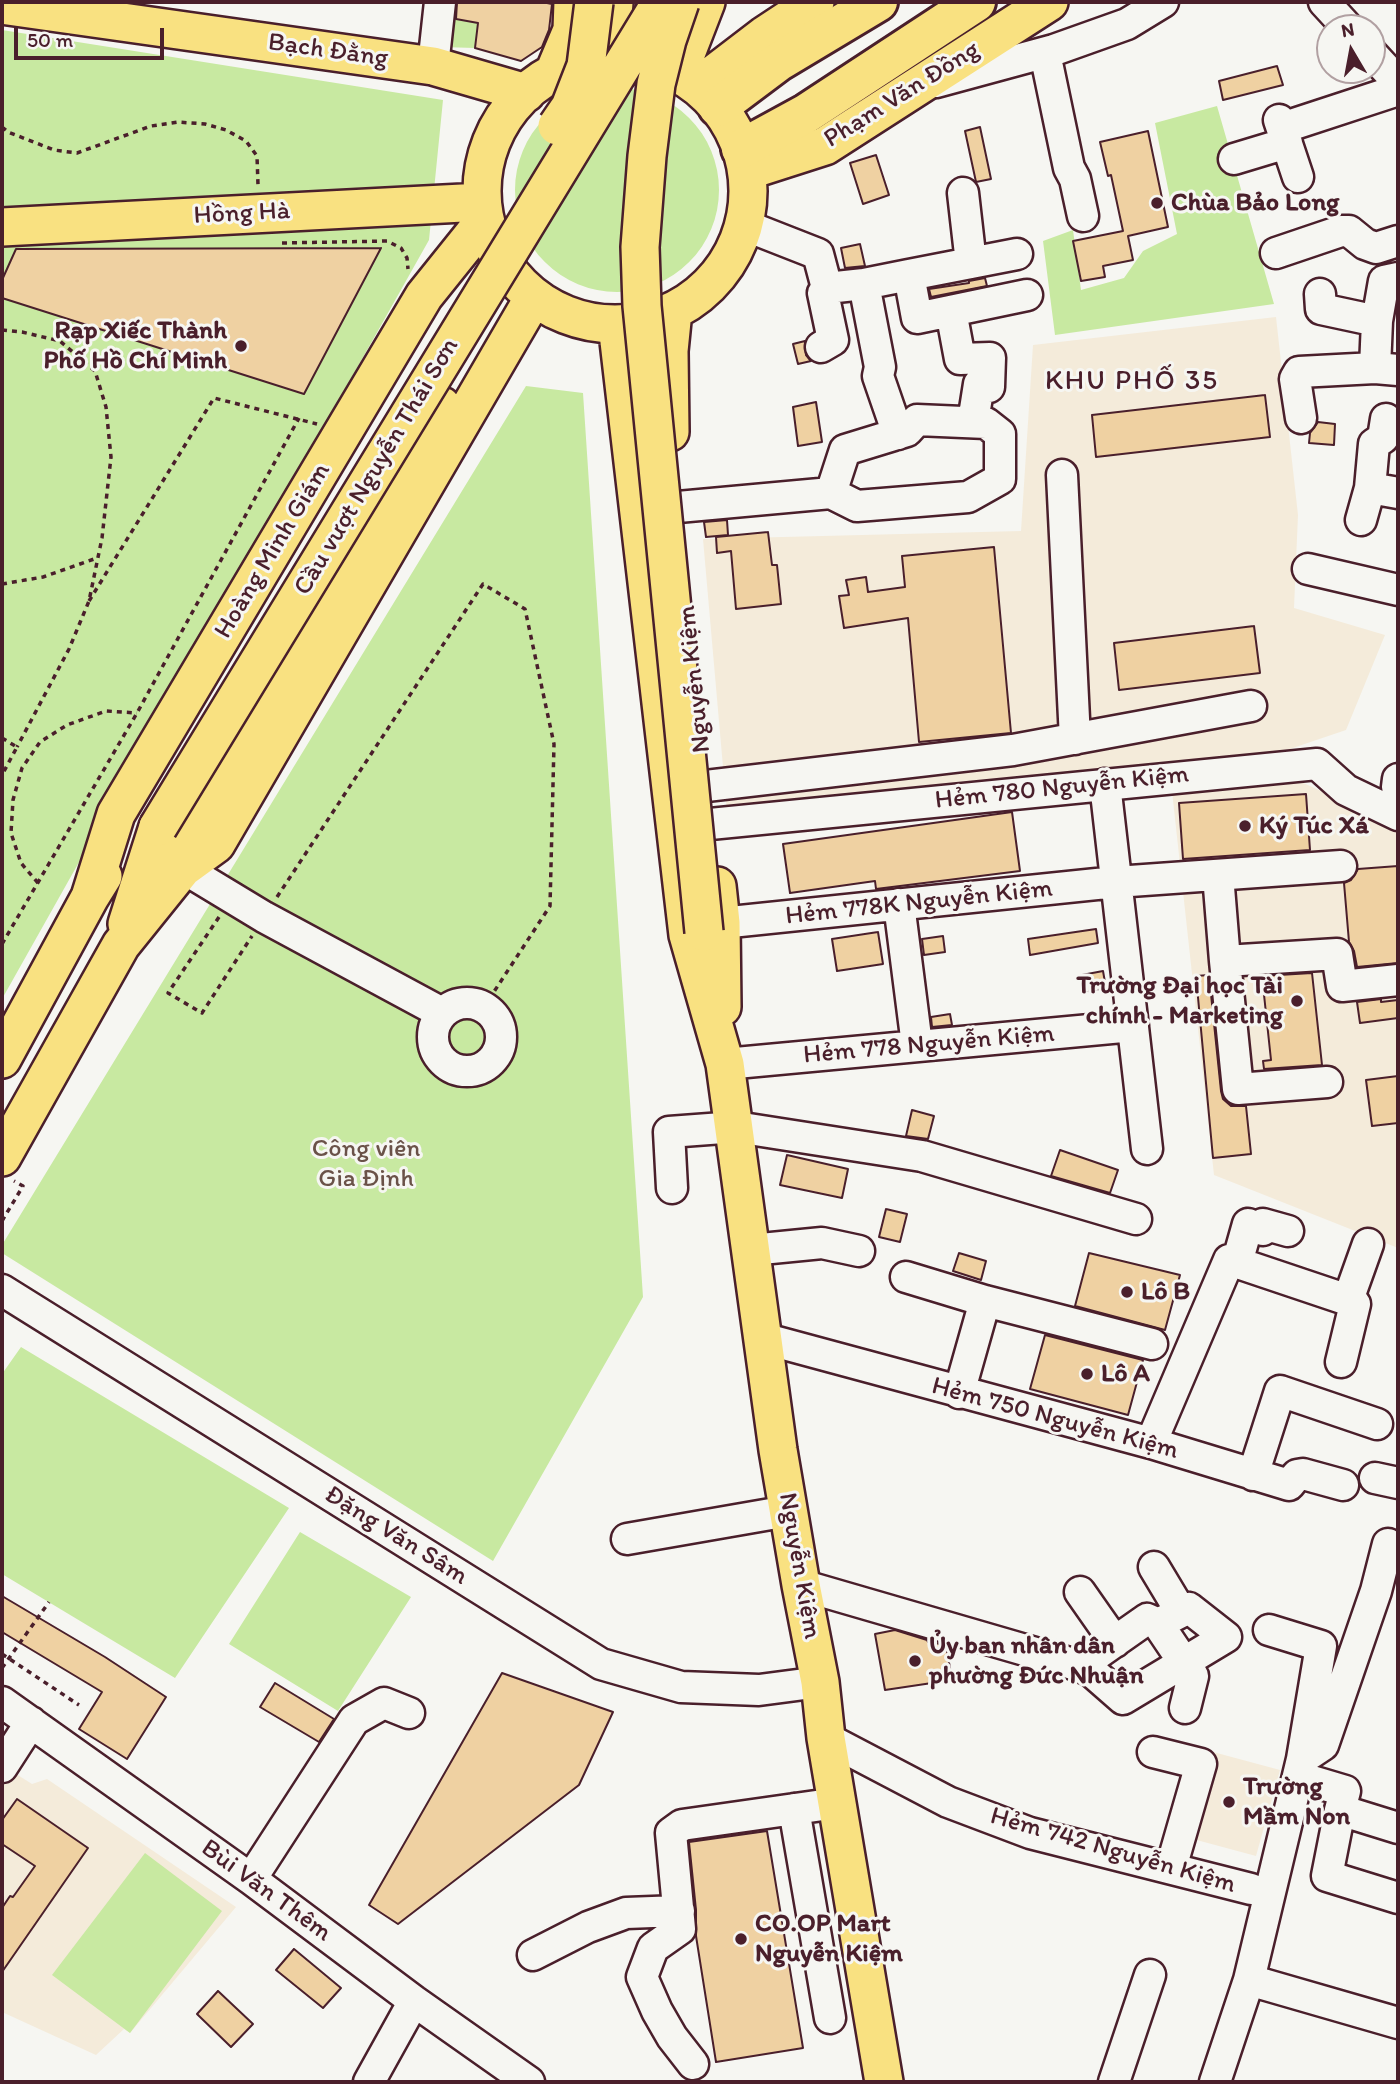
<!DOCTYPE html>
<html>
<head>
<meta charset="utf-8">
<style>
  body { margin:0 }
  #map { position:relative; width:1400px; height:2084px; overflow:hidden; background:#f6f6f2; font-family:Itim,sans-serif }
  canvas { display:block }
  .frame { position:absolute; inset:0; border:4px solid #4a1f2b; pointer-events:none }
  .north { position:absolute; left:1316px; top:14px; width:70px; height:70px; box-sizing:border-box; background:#f6f6f2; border:2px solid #b1a0a2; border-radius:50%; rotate:350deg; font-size:19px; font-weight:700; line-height:28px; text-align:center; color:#4a1f2b }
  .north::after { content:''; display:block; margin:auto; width:24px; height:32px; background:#4a1f2b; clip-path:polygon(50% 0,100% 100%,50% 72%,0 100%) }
  .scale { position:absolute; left:14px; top:28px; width:150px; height:32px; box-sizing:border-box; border:4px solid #4a1f2b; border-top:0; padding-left:9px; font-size:21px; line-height:24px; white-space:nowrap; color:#4a1f2b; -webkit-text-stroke:5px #f6f6f2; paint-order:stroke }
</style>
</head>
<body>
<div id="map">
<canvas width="1400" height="2084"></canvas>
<div class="frame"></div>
<div class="north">N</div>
<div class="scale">50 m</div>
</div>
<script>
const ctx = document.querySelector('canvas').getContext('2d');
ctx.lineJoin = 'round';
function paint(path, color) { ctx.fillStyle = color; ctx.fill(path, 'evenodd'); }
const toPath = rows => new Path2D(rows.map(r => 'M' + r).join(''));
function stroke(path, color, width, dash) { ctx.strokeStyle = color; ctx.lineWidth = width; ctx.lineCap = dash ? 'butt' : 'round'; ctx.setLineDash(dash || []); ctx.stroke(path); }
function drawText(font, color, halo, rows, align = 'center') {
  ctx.font = font + ' Itim,sans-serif'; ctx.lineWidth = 6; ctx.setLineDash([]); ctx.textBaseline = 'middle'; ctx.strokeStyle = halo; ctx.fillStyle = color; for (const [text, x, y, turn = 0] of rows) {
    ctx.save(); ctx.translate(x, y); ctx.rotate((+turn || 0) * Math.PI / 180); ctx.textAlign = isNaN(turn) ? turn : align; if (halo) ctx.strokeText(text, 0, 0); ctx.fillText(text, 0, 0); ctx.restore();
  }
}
paint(toPath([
  [1276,317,1298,515,1294,608,1385,635,1346,730,1275,754,728,824,703,539,1021,531,1033,345],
  [1299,781,1398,826,1398,1248,1214,1175,1172,791],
  [1202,1749,1280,1770,1256,1856,1178,1835],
  [2,1765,32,1784,47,1779,236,1907,130,2033,124,2029,96,2055,2,2012]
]), '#f4ebda');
paint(toPath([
  [446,18,478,23,475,48,441,47],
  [2,30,443,100,429,240,2,999],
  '515 190a102 102 0 1 1 204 0a102 102 0 1 1-204 0Z',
  [1217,106,1274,304,1055,335,1043,241,1073,230,1081,290,1124,278,1143,251,1177,234,1155,123],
  [526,386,583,393,643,1297,493,1561,2,1253,2,1245],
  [21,1347,289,1508,175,1678,2,1574,2,1374],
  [300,1532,411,1597,338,1711,229,1644],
  [145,1853,222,1911,130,2033,52,1975]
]), '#c8e9a1');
const building = toPath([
  [457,2,542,2,552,4,549,30,542,47,521,61,475,48,478,23,456,19,457,2],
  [1277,66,1283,85,1223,100,1219,81,1277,66],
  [980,127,991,179,976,182,965,131,980,127],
  [1148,131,1168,227,1128,236,1133,260,1103,266,1105,277,1081,281,1073,241,1123,231,1111,175,1108,176,1100,142,1148,131],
  [876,155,889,195,863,204,850,163,876,155],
  [860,244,865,266,845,268,841,248,860,244],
  [381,248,304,394,2,298,2,280,16,249,381,248],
  [985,278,987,286,931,297,929,289,969,283,969,281,985,278],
  [805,341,806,355,811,361,798,364,793,344,805,341],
  [1265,395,1270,437,1096,457,1092,415,1265,395],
  [816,402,822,442,798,446,793,407,816,402],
  [1318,422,1335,424,1334,445,1309,443,1310,433,1318,422],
  [727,520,728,535,706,537,704,522,727,520],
  [768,532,772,565,777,565,781,604,736,609,731,551,717,553,716,537,768,532],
  [994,547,1011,733,919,742,908,618,844,628,839,596,849,595,846,580,866,577,868,592,905,587,902,556,994,547],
  [1254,626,1260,673,1119,690,1114,643,1254,626],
  [1306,794,1310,850,1183,859,1179,803,1306,794],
  [1012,812,1020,871,876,889,875,881,790,893,783,844,1012,812],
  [1398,866,1398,963,1357,967,1354,951,1349,942,1344,883,1351,880,1358,869,1398,866],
  [1096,929,1098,943,1030,955,1028,939,1096,929],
  [878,932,883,964,837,971,832,939,878,932],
  [943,936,945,952,924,955,922,939,943,936],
  [1103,971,1106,988,1084,992,1082,975,1103,971],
  [1312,973,1322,1065,1264,1069,1263,1061,1271,1060,1262,976,1312,973],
  [1209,975,1221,1091,1223,1099,1231,1106,1246,1106,1251,1154,1213,1158,1196,976,1209,975],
  [1381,999,1381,1002,1398,1000,1398,1018,1360,1023,1357,1002,1381,999],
  [950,1014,952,1025,932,1027,931,1017,950,1014],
  [1398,1076,1398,1123,1372,1126,1366,1080,1398,1076],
  [912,1110,934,1116,928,1139,906,1136,912,1110],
  [1060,1150,1118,1170,1110,1193,1051,1176,1060,1150],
  [787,1155,848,1169,842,1198,780,1185,787,1155],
  [886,1209,907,1214,900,1242,879,1237,886,1209],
  [959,1253,986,1261,981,1280,953,1271,959,1253],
  [1089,1253,1180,1275,1165,1330,1075,1306,1089,1253],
  [1045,1335,1143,1360,1128,1415,1030,1389,1045,1335],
  [2,1596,105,1657,166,1697,127,1759,79,1729,102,1692,2,1632,2,1596],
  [895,1630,927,1640,928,1642,946,1645,952,1680,885,1690,875,1634,895,1630],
  [502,1673,613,1712,579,1785,398,1924,369,1905,502,1673],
  [275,1683,334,1719,319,1742,260,1707,275,1683],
  [17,1799,88,1848,2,1972,2,1908,10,1896,13,1897,35,1866,2,1844,2,1820,17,1799],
  [767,1831,803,2048,716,2062,696,1936,696,1910,689,1842,767,1831],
  [294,1949,341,1988,323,2008,276,1970,294,1949],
  [218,1991,253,2024,231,2047,197,2014,218,1991]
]);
paint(building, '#efd1a2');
stroke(building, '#4a1f2b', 2);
const minor = toPath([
  [1324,2,1348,28],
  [1045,53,1069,168,1075,179,1083,216],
  [1372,54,1398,82],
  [433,66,440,2],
  [936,82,1054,50,1127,24,1163,2],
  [1279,120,1298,177],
  [1282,128,1398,90],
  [1234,159,1287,143],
  [963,193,971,263],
  [744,225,818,254,827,288,864,284,909,275,917,318,1027,295],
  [1276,253,1341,231,1349,231,1365,244,1376,248,1398,241],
  [909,275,1017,254],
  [864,284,880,367,878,376,898,434],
  [1320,294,1321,309,1377,321],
  [951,311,960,359,990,358,989,387,979,384,973,422],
  [821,347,833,340,823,293,827,288],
  [1375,368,1377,321,1384,281,1398,278],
  [1301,418,1295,379,1299,372,1375,368,1398,370],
  [1062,475,1075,739],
  [1370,488,1398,493],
  [678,507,831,493,845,450,907,431,917,420,986,423,1000,434,1000,479,968,497,857,506,831,493],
  [1361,520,1370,488,1374,444,1383,438,1386,419],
  [1308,569,1398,590],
  [1105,784,1147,1149],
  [706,786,1013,750,1251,706],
  [1397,787,1398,779],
  [710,824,1317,764,1346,790,1398,815],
  [183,868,264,917,442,1013],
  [1218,875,1225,961],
  [899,904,917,1045],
  [721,923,1116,882,1341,866],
  '433 1037a34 34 0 1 1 68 0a34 34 0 1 1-68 0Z',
  [725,1064,1133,1026],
  [1327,1082,1238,1089,1225,961,1337,954,1342,986,1398,980],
  [672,1188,669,1132,736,1127,922,1156,1136,1219],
  [751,1250,822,1243,859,1251],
  [1237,1263,1248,1224,1263,1230,1263,1224,1288,1231],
  [906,1277,985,1301,1152,1344],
  [2,1290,601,1664,681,1687,759,1690,820,1682],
  [762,1338,1151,1443,1289,1485,1297,1475,1303,1474,1343,1485],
  [1341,1362,1355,1304,1348,1300],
  [959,1393,985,1301],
  [1151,1443,1229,1260,1348,1300,1368,1244],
  [1253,1475,1280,1391,1377,1424],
  [1375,1478,1398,1483],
  [627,1539,788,1511],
  [1154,1567,1181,1612],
  [801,1585,1080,1666,1091,1671,1123,1699,1226,1637,1189,1608,1158,1624,1147,1619,1080,1666],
  [1080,1592,1115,1642],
  [1158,1624,1193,1676,1185,1708],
  [1269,1630,1321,1646,1302,1759],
  [2,1702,251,1879,414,2001,529,2082],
  [826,1738,948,1802,1030,1833,1251,1889],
  [1153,1752,1201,1764,1171,1868],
  [2,1767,31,1722],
  [1298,1777,1345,1791,1340,1810,1398,1828],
  [794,1809,830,2018],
  [1340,1810,1327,1876,1398,1898],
  [251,1879,354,1720,384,1703,409,1713],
  [533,1955,588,1927,626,1913,679,1911],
  [1249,1980,1398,2023],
  [693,2064,672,2037,657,2011,642,1977,653,1948,680,1929,671,1833,682,1825,837,1803],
  [369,2082,414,2001],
  [1114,2082,1150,1975],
  [1215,2082,1249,1980,1302,1759,1323,1745,1376,1591,1388,1544]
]);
const major = toPath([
  [2,5,433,66,526,93],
  [610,58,614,2],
  '482 191a133 133 0 1 1 266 0a133 133 0 1 1-266 0Z',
  [679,72,706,2],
  [553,75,572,30,573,2],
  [701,84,765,35,815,2],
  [747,171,825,146,1049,2],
  [2,227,482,202],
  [617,324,688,935,725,1064,778,1450,801,1585,820,1682,826,1738,884,2082],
  [670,432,669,351,673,311],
  [183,868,187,820,442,406],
  [717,886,721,923,722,1007],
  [90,897,116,814,424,296,485,220],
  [127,924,158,827],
  [2,1059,90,897,103,876],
  [2,1157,121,945,183,868,216,844,534,297]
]);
const highway = toPath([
  [718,107,778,62,878,2],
  [741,149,807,113,976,2]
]);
stroke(minor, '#4a1f2b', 35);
stroke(major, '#4a1f2b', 42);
stroke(highway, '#4a1f2b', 44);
stroke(toPath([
  [2,127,8,132,54,150,77,153,151,126,178,122,205,124,226,130,246,141,257,156,258,185],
  [282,243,387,241,401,248,407,258,408,269],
  [2,330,22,332,60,341,95,371,106,407,111,457,102,538,89,601,69,649,17,747],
  [2,584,43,577,97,558],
  [89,601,214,398,317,424],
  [2,738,17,747,2,775],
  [38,883,21,863,11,833,13,800,22,768,40,742,67,725,106,711,137,713],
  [277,897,483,584,525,609,554,744,550,906,484,1007],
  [219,917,168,993,202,1013,252,936],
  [2,944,137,713,299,418],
  [2,1221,23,1186,14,1181],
  [2,1654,79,1705],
  [2,1668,49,1602]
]), '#4a1f2b', 3.5, [5, 5]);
stroke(minor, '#f6f6f2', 30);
stroke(major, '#f9e181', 37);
stroke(highway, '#f9e181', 38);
const majorBridge = toPath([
  [680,2,667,40,656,84,647,156,640,247,642,306,704,932],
  [557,126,570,107,586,66,594,2],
  [158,827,661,2]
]);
stroke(majorBridge, '#4a1f2b', 42, []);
stroke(majorBridge, '#f9e181', 37);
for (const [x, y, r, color] of [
  [1157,203,7,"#4a1f2b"],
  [241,346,7,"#4a1f2b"],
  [1245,826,7,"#4a1f2b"],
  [1297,1001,7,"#4a1f2b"],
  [1127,1292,7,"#4a1f2b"],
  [1087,1374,7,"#4a1f2b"],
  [915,1661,7,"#4a1f2b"],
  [1229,1802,7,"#4a1f2b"],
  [741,1939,7,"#4a1f2b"]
]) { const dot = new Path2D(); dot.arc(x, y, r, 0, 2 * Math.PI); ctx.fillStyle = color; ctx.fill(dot); stroke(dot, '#f6f6f2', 2.5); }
drawText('26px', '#4a1f2b', '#f6f6f2', [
  ["Bạch Đằng",328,51,8],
  ["Phạm Văn Đồng",902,95,-32],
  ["Hồng Hà",242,214,-3],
  ["Cầu vượt Nguyễn Thái Sơn",377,467,-59],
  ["Hoàng Minh Giám",273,551,-59],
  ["Nguyễn Kiệm",695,679,-96],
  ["Hẻm 780 Nguyễn Kiệm",1062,788,-6],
  ["Hẻm 778K Nguyễn Kiệm",919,903,-6],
  ["Hẻm 778 Nguyễn Kiệm",929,1045,-5],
  ["Hẻm 750 Nguyễn Kiệm",1055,1419,15],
  ["Đặng Văn Sâm",396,1536,32],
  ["Nguyễn Kiệm",799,1566,80],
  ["Hẻm 742 Nguyễn Kiệm",1113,1851,16],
  ["Bùi Văn Thêm",266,1891,36]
]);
drawText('bold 26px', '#4a1f2b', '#f6f6f2', [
  ["Chùa Bảo Long",1171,203],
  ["Rạp Xiếc Thành",227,331,"right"],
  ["Phố Hồ Chí Minh",227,361,"right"],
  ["Ký Túc Xá",1259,826],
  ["Trường Đại học Tài",1283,986,"right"],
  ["chính - Marketing",1283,1016,"right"],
  ["Lô B",1141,1292],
  ["Lô A",1101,1374],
  ["Ủy ban nhân dân",929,1646],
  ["phường Đức Nhuận",929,1676],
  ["Trường",1243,1787],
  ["Mầm Non",1243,1817],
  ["CO.OP Mart",755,1924],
  ["Nguyễn Kiệm",755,1954]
], 'left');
drawText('26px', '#6a5248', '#f6f6f2', [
  ["Công viên",366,1149],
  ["Gia Định",366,1179]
]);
ctx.letterSpacing = '2px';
drawText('28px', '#4a1f2b', '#f6f6f2', [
  ["KHU PHỐ 35",1132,382]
]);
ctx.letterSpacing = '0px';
</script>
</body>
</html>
